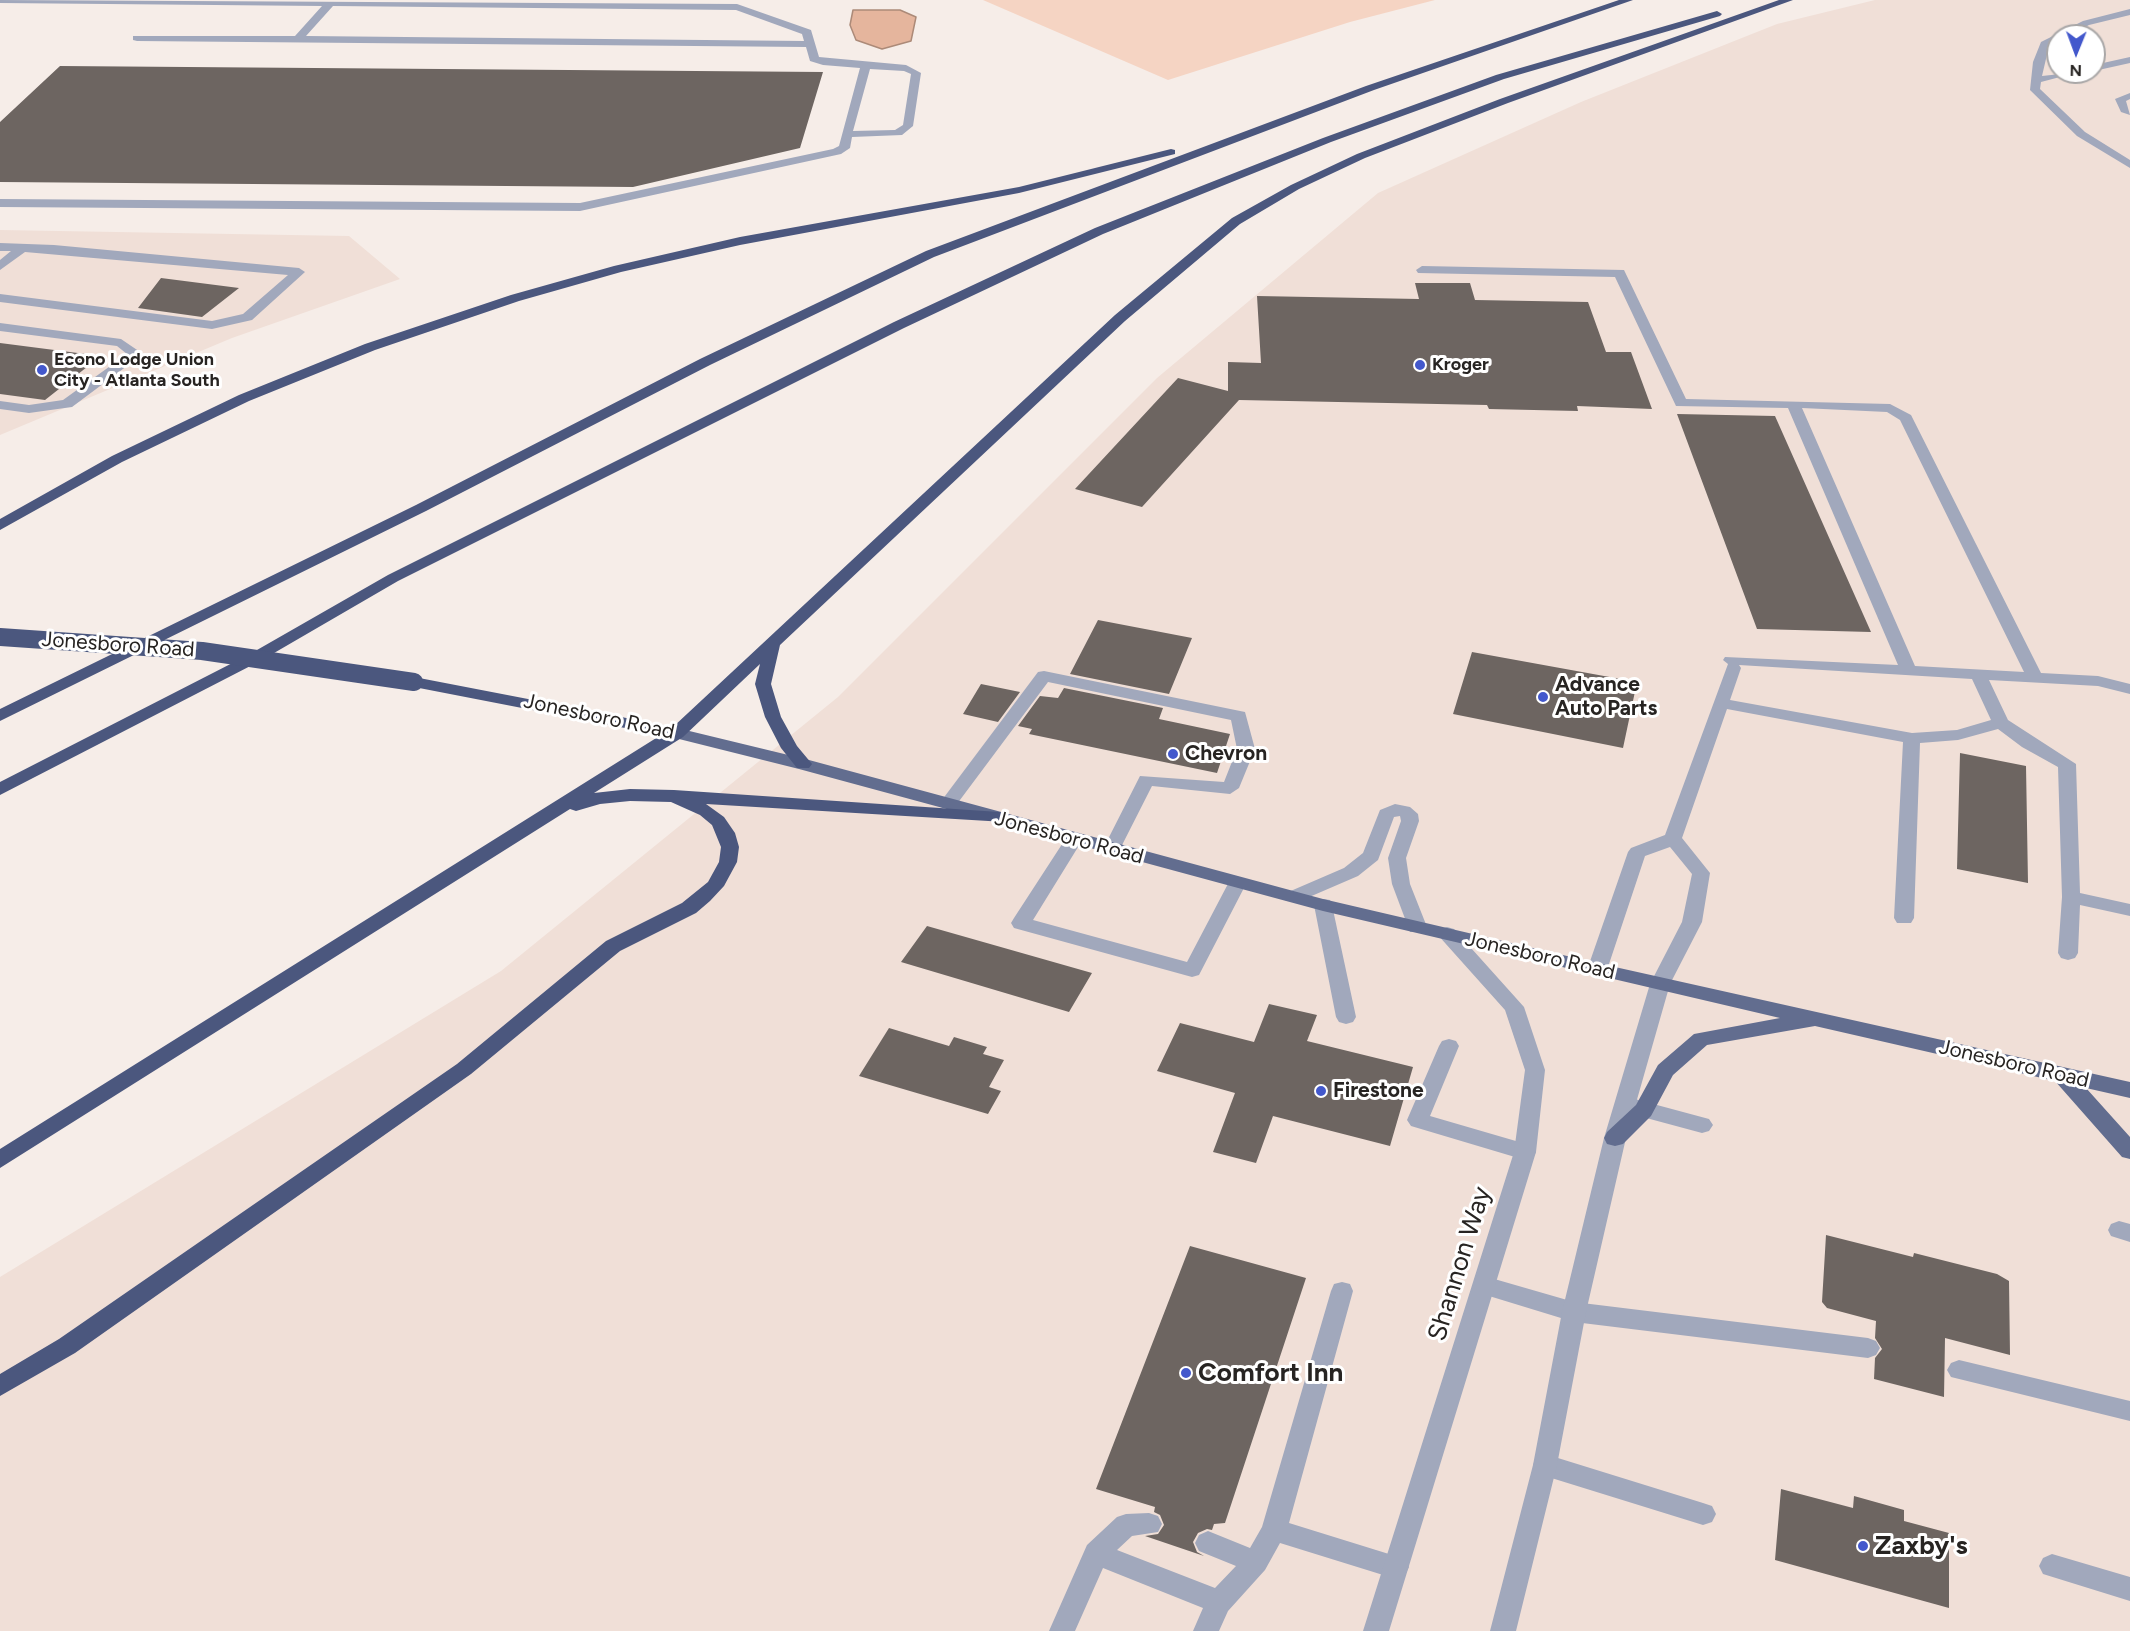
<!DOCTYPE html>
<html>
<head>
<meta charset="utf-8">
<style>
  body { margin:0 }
  #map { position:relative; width:2130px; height:1631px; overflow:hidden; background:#f6ede8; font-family:Figtree,sans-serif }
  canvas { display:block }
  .north { position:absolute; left:2046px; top:24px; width:60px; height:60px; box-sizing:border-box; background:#fff; border:2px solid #a9a7a7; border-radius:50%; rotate:181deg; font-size:16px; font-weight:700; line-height:24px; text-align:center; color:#272422 }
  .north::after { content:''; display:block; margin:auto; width:21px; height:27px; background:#4358cc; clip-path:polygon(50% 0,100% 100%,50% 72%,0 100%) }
</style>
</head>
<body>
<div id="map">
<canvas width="2130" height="1631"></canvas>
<div class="north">N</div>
</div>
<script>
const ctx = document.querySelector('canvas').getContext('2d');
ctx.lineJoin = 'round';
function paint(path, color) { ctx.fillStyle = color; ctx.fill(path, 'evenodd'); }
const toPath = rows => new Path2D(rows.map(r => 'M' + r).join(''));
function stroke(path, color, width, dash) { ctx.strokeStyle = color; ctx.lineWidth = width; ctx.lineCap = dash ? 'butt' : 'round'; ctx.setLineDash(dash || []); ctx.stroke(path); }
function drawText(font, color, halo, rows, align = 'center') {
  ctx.font = font + ' Figtree,sans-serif'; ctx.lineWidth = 6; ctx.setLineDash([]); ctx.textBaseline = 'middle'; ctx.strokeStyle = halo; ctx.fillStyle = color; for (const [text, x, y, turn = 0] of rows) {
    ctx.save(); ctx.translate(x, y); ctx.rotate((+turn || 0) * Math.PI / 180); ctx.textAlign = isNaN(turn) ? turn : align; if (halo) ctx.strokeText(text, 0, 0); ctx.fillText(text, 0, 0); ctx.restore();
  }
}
paint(toPath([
  [1875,0,2130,0,2130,1631,0,1631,0,1277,501,971,838,697,1157,378,1378,193,1581,102,1777,24],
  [2058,36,2094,36,2094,72,2058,72],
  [0,230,349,236,400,279,232,338,0,435]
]), '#f0dfd7');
paint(toPath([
  [983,0,1435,0,1350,22,1168,80]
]), '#f5d4c3');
const water = toPath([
  [853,10,900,10,916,17,911,41,882,49,856,40,850,25,853,10]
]);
paint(water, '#e5b59d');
stroke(water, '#ac8a78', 1.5);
paint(toPath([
  [60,66,823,72,800,148,633,187,0,182,0,122],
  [161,278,239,288,202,317,138,308],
  [1415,283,1470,283,1475,300,1588,302,1606,352,1631,352,1652,409,1577,406,1578,411,1489,409,1487,405,1239,400,1142,507,1075,489,1178,378,1228,391,1228,362,1261,363,1257,296,1419,299],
  [0,343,101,356,45,400,0,394],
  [1677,414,1775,416,1871,632,1757,629],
  [1098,620,1192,638,1169,694,1070,674],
  [1472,652,1637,682,1623,748,1453,714],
  [981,684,1020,692,998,722,963,714],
  [1064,688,1163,708,1159,719,1230,734,1217,773,1029,734,1032,729,1018,726,1040,696,1058,698],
  [1960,753,2026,766,2028,883,1957,869],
  [927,926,1092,973,1069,1012,901,962],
  [1269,1004,1317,1015,1307,1041,1413,1067,1390,1146,1273,1116,1256,1163,1213,1152,1235,1093,1157,1071,1180,1023,1254,1042],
  [889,1028,949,1046,954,1037,987,1047,983,1054,1004,1060,989,1087,1001,1091,988,1114,859,1076],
  [1826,1235,1913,1257,1914,1253,1997,1274,2009,1281,2010,1355,1945,1338,1944,1397,1874,1379,1875,1358,1882,1349,1875,1338,1876,1321,1827,1308,1822,1302],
  [1190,1246,1306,1278,1225,1523,1214,1524,1212,1530,1207,1529,1198,1533,1193,1542,1197,1552,1204,1556,1145,1536,1158,1534,1164,1525,1160,1515,1154,1512,1155,1507,1096,1489],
  [1781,1489,1853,1508,1854,1496,1904,1510,1904,1521,1949,1533,1949,1608,1775,1560]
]), '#6d6561');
paint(toPath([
  [0,0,737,4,811,30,819,57,906,65,921,73,913,126,902,135,852,137,850,148,841,154,580,211,0,207,0,199,580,203,833,149,839,146,860,68,823,65,810,61,806,47,137,41,133,40,133,36,295,36,322,6,0,3,0,0],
  [333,6,736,10,802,34,804,41,306,36,333,6],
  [870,69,904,71,911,74,903,125,895,130,853,131,870,69],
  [2130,9,2130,15,2089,25,2068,36,2058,36,2058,41,2049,46,2042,76,2079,72,2041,82,2040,89,2085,132,2130,160,2130,168,2077,136,2030,90,2033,62,2041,42,2083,21,2130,9],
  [2130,57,2130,63,2094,71,2094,65,2130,57],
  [2130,93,2130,99,2126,101,2130,115,2121,112,2115,99,2130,93],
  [0,243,54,245,299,268,305,272,252,320,212,329,0,302,0,294,212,321,243,314,288,275,25,252,0,270,0,260,11,251,0,251,0,243],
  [1422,266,1624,270,1686,399,1890,404,1911,415,2041,673,2098,676,2130,684,2130,694,2098,686,1989,680,2008,720,2076,764,2080,893,2130,904,2130,916,2080,905,2078,953,2075,958,2068,960,2061,958,2058,953,2062,897,2058,767,2022,747,1998,729,1958,740,1920,743,1914,918,1911,923,1897,923,1894,918,1903,742,1727,709,1682,838,1710,873,1702,922,1670,984,1667,989,1660,991,1653,989,1650,984,1682,922,1692,874,1670,847,1645,856,1607,970,1604,975,1597,977,1590,975,1587,970,1628,852,1631,848,1665,835,1728,664,1723,660,1725,657,1898,665,1788,408,1676,406,1615,277,1418,273,1416,270,1422,266],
  [1802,408,1887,412,1900,420,2024,672,1915,666,1802,408],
  [1739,665,1972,679,1991,720,1957,730,1912,733,1730,700,1741,668,1739,665],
  [0,323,121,339,143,354,72,407,29,413,0,409,0,401,29,405,63,400,127,354,117,346,0,331,0,323],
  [1044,671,1245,712,1255,749,1239,788,1230,794,1152,786,1118,853,1106,853,1103,849,1140,776,1224,782,1237,749,1231,720,1048,682,954,808,942,808,939,804,1038,672,1044,671],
  [1395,804,1410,807,1418,814,1419,821,1406,858,1410,884,1427,927,1424,932,1410,932,1392,884,1388,858,1401,821,1400,816,1394,817,1378,860,1358,876,1300,901,1286,901,1284,897,1286,893,1344,868,1363,853,1380,810,1395,804],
  [1074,833,1083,839,1033,920,1187,962,1230,880,1244,880,1246,884,1199,975,1192,977,1014,928,1011,923,1014,918,1068,835,1074,833],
  [1323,899,1330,900,1332,905,1356,1017,1353,1022,1346,1024,1339,1022,1336,1017,1314,905,1316,900,1323,899],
  [1449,1039,1456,1041,1459,1046,1430,1116,1533,1146,1536,1152,1533,1158,1525,1160,1411,1126,1407,1120,1439,1046,1442,1041,1449,1039],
  [1631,1098,1709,1119,1713,1125,1709,1131,1702,1133,1624,1112,1621,1106,1624,1100,1631,1098],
  [2119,1221,2130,1224,2130,1242,2111,1236,2108,1230,2111,1224,2119,1221],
  [1484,1276,1574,1302,1868,1338,1876,1341,1880,1348,1876,1355,1868,1358,1574,1322,1476,1292,1473,1285,1476,1278,1484,1276],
  [1342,1282,1350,1284,1353,1291,1289,1523,1405,1559,1409,1567,1405,1575,1396,1579,1280,1543,1265,1570,1228,1611,1219,1631,1193,1631,1203,1608,1103,1568,1075,1631,1049,1631,1087,1545,1117,1517,1126,1514,1149,1513,1158,1516,1162,1524,1158,1532,1132,1536,1117,1550,1215,1588,1236,1566,1199,1551,1195,1543,1199,1535,1208,1531,1250,1548,1262,1527,1331,1291,1334,1284,1342,1282],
  [1959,1360,2130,1401,2130,1421,1951,1377,1947,1370,1951,1363,1959,1360],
  [1545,1454,1703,1503,1712,1506,1716,1514,1712,1522,1703,1525,1545,1476,1536,1473,1533,1465,1536,1457,1545,1454],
  [2052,1554,2130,1577,2130,1601,2043,1574,2039,1566,2043,1558,2052,1554]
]), '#a1a8bc');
paint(toPath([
  [1447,927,1454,929,1524,1007,1545,1070,1536,1152,1389,1631,1363,1631,1514,1152,1525,1070,1505,1010,1437,934,1440,929,1447,927],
  [1660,977,1667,979,1670,984,1626,1138,1586,1312,1557,1465,1516,1631,1490,1631,1533,1465,1562,1312,1604,1138,1650,984,1653,979,1660,977]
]), '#a1a8bc');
paint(toPath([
  [677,728,809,760,1323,899,1597,963,2130,1082,2130,1098,2086,1088,2130,1137,2130,1159,2122,1157,2055,1081,1815,1026,1707,1045,1673,1075,1651,1116,1623,1144,1615,1146,1607,1144,1604,1138,1607,1132,1636,1105,1658,1065,1694,1034,1780,1018,1323,911,799,769,671,737,668,733,671,729,677,728]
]), '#626d8f');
paint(toPath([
  [1619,0,1633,0,1374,90,934,257,710,365,426,511,0,721,0,709,416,505,700,359,926,251,1366,86,1619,0],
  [1779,0,1793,0,1508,103,1365,158,1299,189,1240,224,1125,321,780,645,771,684,781,717,797,746,812,764,809,768,797,768,781,748,765,717,755,684,760,664,683,737,594,793,630,789,674,790,999,812,1005,814,1008,818,1005,822,706,804,724,817,735,833,739,847,737,862,724,886,710,901,696,913,620,951,471,1074,75,1353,0,1396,0,1374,59,1339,457,1064,606,941,682,903,708,882,719,862,721,847,712,825,700,815,671,802,630,801,600,804,576,811,570,809,0,1168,0,1149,661,735,414,687,408,686,406,682,408,678,414,677,673,727,1115,315,1232,218,1291,185,1357,154,1500,99,1779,0],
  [1717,11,1722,14,1720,16,1504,79,1331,142,1103,234,904,328,398,581,262,660,0,795,0,782,250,654,388,575,894,322,1095,228,1323,138,1496,75,1717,11],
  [1171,149,1175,150,1175,154,1019,193,740,245,621,272,519,301,375,350,249,401,122,462,0,530,0,519,112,456,239,395,365,344,511,295,614,266,740,237,1019,187,1171,149]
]), '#4b577e');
stroke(toPath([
  [0,637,202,651,414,682]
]), '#4b577e', 18);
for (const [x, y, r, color] of [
  [1420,365,6,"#4358cc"],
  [42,370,6,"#4358cc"],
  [1543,697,6,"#4358cc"],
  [1173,754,6,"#4358cc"],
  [1321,1091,6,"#4358cc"],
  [1186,1373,6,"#4358cc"],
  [1863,1546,6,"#4358cc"]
]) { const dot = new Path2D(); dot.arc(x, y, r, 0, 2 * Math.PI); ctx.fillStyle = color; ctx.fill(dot); stroke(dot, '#fff', 2); }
drawText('bold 18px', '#272422', '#fff', [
  ["Econo Lodge Union",54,360],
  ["City - Atlanta South",54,381],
  ["Kroger",1432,365]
], 'left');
drawText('21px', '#272422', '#fff', [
  ["Jonesboro Road",118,645,4],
  ["Jonesboro Road",599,717,12],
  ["Jonesboro Road",1069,838,15],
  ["Jonesboro Road",1540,956,13],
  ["Jonesboro Road",2014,1064,13]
]);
drawText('bold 21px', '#272422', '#fff', [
  ["Advance",1555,685],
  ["Auto Parts",1555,709],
  ["Chevron",1185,754],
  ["Firestone",1333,1091]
], 'left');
drawText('26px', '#272422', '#fff', [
  ["Shannon Way",1460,1264,-73]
]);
drawText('bold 26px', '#272422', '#fff', [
  ["Comfort Inn",1198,1373],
  ["Zaxby's",1875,1546]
], 'left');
</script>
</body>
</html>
